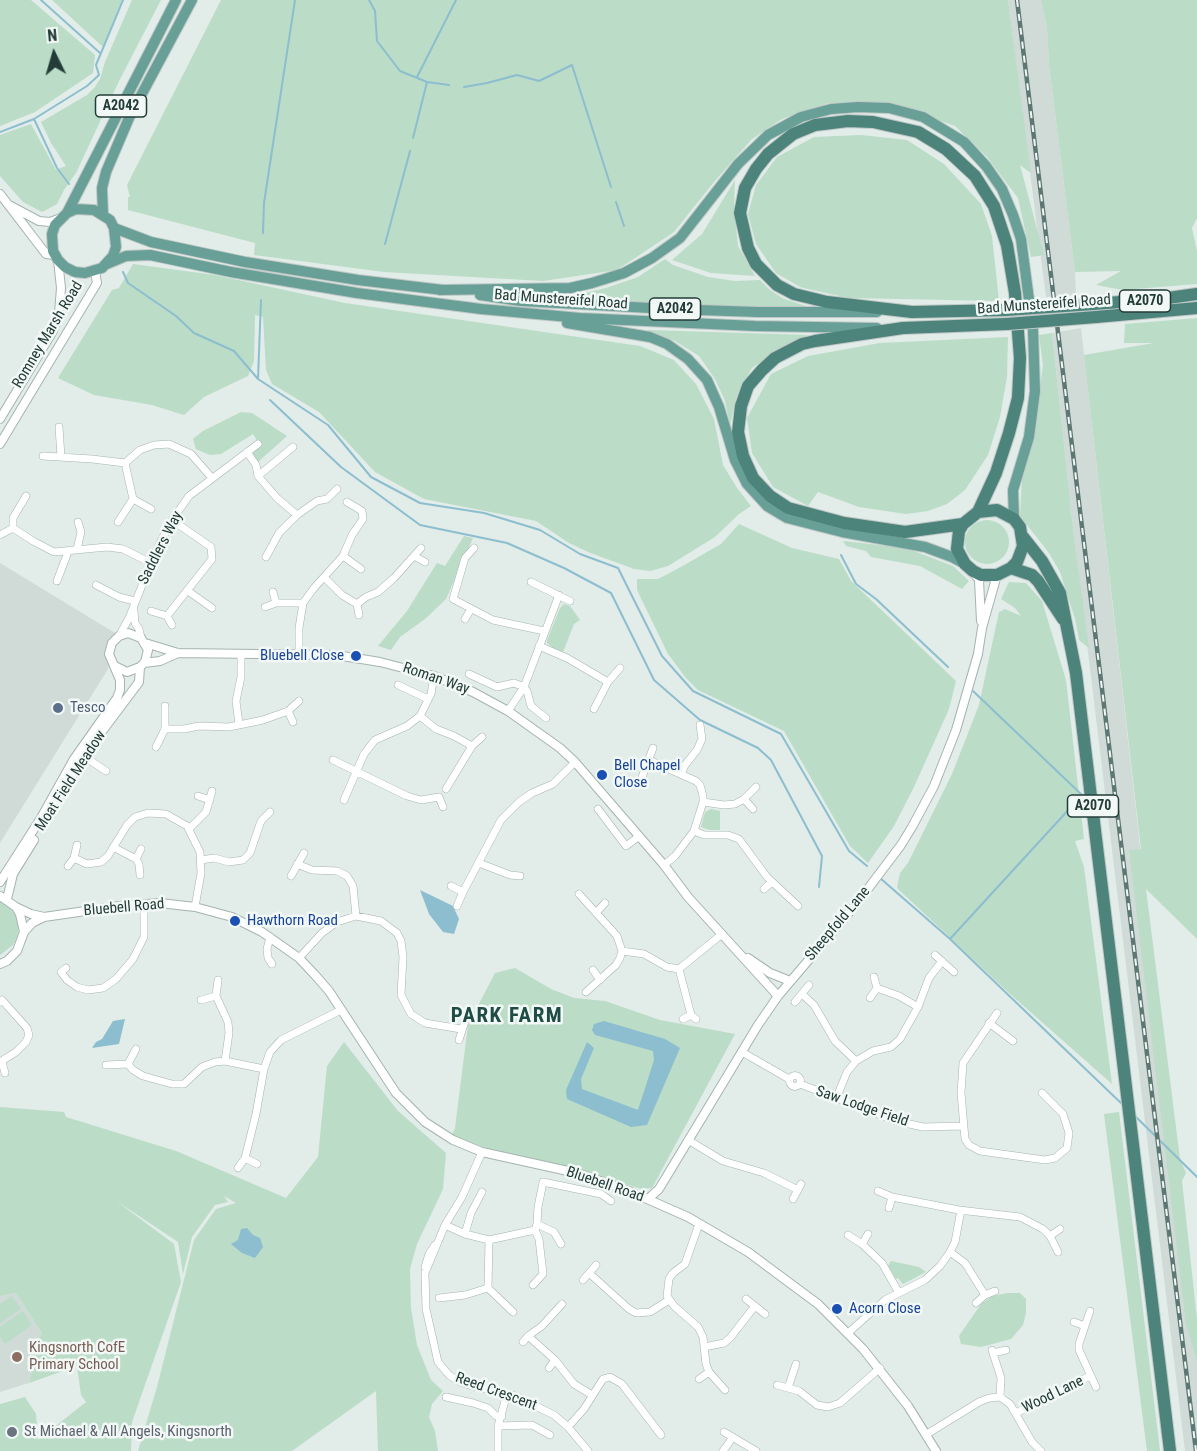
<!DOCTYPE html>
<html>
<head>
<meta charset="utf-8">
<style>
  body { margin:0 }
  #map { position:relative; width:1197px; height:1451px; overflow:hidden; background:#e2ece8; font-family:"Roboto Condensed",sans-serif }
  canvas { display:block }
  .north { position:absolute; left:24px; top:24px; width:60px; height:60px; -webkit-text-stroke:4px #f2f8f6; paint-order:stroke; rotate:355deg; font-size:16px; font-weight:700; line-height:24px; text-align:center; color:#233c38 }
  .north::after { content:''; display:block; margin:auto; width:21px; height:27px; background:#233c38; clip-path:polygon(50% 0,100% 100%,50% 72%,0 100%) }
</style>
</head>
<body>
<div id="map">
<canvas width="1197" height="1451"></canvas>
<div class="north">N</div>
</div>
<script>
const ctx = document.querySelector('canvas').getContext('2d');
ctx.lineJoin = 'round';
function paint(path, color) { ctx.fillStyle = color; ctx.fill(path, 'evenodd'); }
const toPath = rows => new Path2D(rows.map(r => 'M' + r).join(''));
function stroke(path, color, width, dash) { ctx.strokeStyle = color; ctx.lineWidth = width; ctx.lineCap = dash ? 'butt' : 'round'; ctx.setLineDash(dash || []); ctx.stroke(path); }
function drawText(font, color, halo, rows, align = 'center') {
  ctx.font = font + ' "Roboto Condensed",sans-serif'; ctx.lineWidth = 5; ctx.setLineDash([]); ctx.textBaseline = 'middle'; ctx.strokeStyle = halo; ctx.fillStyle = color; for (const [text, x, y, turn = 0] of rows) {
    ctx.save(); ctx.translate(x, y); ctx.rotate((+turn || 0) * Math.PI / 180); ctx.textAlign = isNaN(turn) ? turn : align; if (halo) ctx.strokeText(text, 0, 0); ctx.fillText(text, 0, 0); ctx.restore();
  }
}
paint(toPath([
  [1008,0,1041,0,1047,28,1049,65,1075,272,1076,294,1046,297],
  [1081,328,1197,1346,1197,1451,1185,1451,1074,537,1052,333],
  [0,563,115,633,108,669,0,843],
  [16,1293,41,1332,29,1383,0,1392,0,1296]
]), '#d0dbd7');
paint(toPath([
  [0,0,31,0,95,55,93,73,35,112,0,126],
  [52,0,122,0,103,47],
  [132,0,161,0,119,81,76,173,64,190,57,204,42,212,23,202,0,176,0,135,31,124,56,170,66,166,51,143,41,122,87,95,95,87,100,79,105,62],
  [221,0,1008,0,1031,173,1020,165,1044,255,1031,257,1018,198,987,157,955,126,887,102,829,103,782,119,752,139,714,182,674,232,617,270,543,281,384,272,254,255,255,243,128,210,128,197,130,197,127,185],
  [1041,0,1197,0,1197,218,1192,228,1197,251,1197,284,1123,290,1096,285,1121,271,1075,272,1049,65,1047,28],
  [861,135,907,140,944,164,981,204,992,236,999,301,848,298,800,287,776,273,756,244,748,214,756,185,777,157,814,137],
  [735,180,734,209,738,246,755,276,711,273,672,260,702,234],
  [665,259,673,265,708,277,735,281,760,280,770,290,784,299,809,307,713,307,563,298,606,288,638,277],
  [133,264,215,275,345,303,640,346,674,360,696,384,714,419,723,465,737,488,751,506,739,514,715,537,668,566,650,571,634,569,588,552,569,543,536,521,424,499,375,472,319,412,272,384,266,370,263,317,255,315,254,361,248,376,204,397,184,415,152,405,94,395,58,378,112,290,119,288],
  [1197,318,1197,939,1146,889,1180,1159,1186,1173,1182,1181,1197,1319,1197,1361,1186,1324,1129,850,1141,849,1084,355,1154,343,1124,343,1125,324],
  [647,330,808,335,780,348,752,368,736,398,730,425,725,401,715,379,699,356,675,341],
  [1052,333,1074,537,1089,648,1079,640,1075,619,1060,572,1049,553,1020,516,1022,478,1038,404,1043,365,1039,335],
  [1008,337,1007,377,1000,417,988,455,965,490,947,504,928,511,906,514,859,507,818,492,808,506,773,487,752,453,747,418,771,374,808,356,880,343],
  [241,412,252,413,287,436,258,462,252,455,259,444,253,434,221,454,210,455,196,449,193,439,203,431],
  '965 542a22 22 0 1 1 44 0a22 22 0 1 1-44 0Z',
  [739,524,792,548,839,559,851,581,956,681,949,709,914,787,894,826,868,863,850,846,784,731,698,690,686,678,668,654,637,590,637,579,658,579,679,568,721,544],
  [464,536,473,538,446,599,425,619,400,637,391,650,378,646,407,611,437,563,445,566],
  [843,541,906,548,953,566,969,581,962,589,920,566,871,557,866,551,846,546],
  [1009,582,1026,583,1042,601,1066,680,1084,839,1075,841,1084,867,1112,1084,1009,993,897,888,900,873,908,863,952,774,979,705,999,612,1005,609,1021,616,1015,608,1001,599],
  [564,604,570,606,580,620,574,624,563,652,553,648,547,643,547,640,560,608],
  [711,809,720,811,720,830,710,830,701,827,705,812],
  [0,901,12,910,17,918,19,927,17,937,13,945,0,955],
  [515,968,551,989,574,998,605,1001,660,1020,735,1034,652,1188,642,1189,564,1166,489,1149,452,1135,455,1128,468,1025,495,973],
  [344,1042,398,1111,446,1153,443,1189,417,1244,410,1269,411,1308,417,1345,431,1380,443,1391,432,1404,429,1417,435,1431,438,1451,378,1451,376,1391,292,1451,138,1451,157,1387,194,1240,216,1209,236,1203,224,1196,228,1202,215,1205,192,1237,183,1274,178,1242,115,1200,174,1244,181,1282,132,1422,131,1451,0,1451,0,1404,25,1397,36,1414,38,1440,86,1402,81,1395,77,1366,29,1383,41,1332,16,1293,0,1296,0,1107,64,1112,66,1117,176,1151,286,1198,318,1157,327,1066],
  [1119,1112,1160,1451,1147,1451,1104,1114],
  [891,1261,919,1267,926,1272,903,1284,898,1278,896,1279,888,1266],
  [1008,1293,1020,1293,1026,1299,1026,1313,1023,1325,1011,1339,981,1347,961,1344,959,1336,981,1304,992,1296],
  [12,1296,21,1309,0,1323,0,1304],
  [23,1311,32,1325,5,1344,0,1337,0,1327]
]), '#bbdcc7');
paint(toPath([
  [420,890,453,906,459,919,454,934,443,932,429,914],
  [125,1019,119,1044,92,1048,96,1042,102,1039,113,1021],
  [604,1021,665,1039,680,1048,647,1125,631,1127,567,1099,566,1090,587,1042,594,1048,581,1079,582,1089,638,1110,654,1060,653,1051,595,1035,592,1030,594,1024],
  [247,1228,253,1235,260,1238,263,1247,255,1258,242,1253,231,1244,238,1240,241,1229]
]), '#8cbecf');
stroke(toPath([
  [41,0,100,53],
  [369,0,375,11,377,41,400,71,427,82,449,85],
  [417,77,456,0],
  [464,87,487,83,517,75,539,81,572,65,611,187],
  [34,119,57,168,69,184],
  [0,132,34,119,87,86,99,75,96,65,123,0],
  [413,138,427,82],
  [616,202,624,226],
  [263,233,264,203,295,0],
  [385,244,410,151],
  [123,272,128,283,176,316,194,333,234,351,258,379,328,425,371,477,420,503,484,513,540,530,580,554,618,568,662,656,693,691,781,734,849,851,867,866],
  [258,379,261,300],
  [270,400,341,467,420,525,507,543,564,568,611,593,654,680,700,720,758,748,771,760,822,856,819,887],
  [841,555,856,584,876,599,948,667],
  [880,878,950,939,1123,1105],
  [950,939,1082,795,973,691],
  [1134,1115,1197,1177]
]), '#8cbecf', 2);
const minor = toPath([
  [59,427,61,457],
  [247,452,256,465,258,476,277,498,297,515],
  [43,456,92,459,125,463,140,450,154,445,169,444,191,454,212,478],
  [258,476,293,447],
  [26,496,13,518,13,528,33,541,54,552,107,547,123,549,151,563],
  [133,499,151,509],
  [118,522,133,499,125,463],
  [0,535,13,528],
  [474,548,465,558,453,599,493,620,544,631],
  [77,549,81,532,78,522],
  [343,556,361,569],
  [414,556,425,562],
  [266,557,279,533,297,515,317,501,327,499,337,489],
  [325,578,342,595,357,604,359,615],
  [57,581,68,552],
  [531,582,570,601],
  [96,585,119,597,135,601],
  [188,591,212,608],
  [273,592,276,603],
  [357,604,366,597,378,592,394,578,421,548],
  [265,607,276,603,303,603],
  [134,611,135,623,139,629,141,638],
  [151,611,167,616,172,625],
  [167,616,212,559,211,547,172,520],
  [465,619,471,609],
  [119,636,129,618,151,563,162,539,172,520,189,496,258,444],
  [539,646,567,658,608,682],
  [299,655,299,628,303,603,314,588,343,556,352,535,363,519,362,511,347,502],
  [469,674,497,687,514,683,524,687,527,691,531,706,546,718],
  [398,685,428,699],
  [594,709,608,682,620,668],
  [288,711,293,722],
  [508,711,524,687,559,595],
  [420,716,436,729,454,736,472,746],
  [239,724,236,701,241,677,241,654],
  [165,729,184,729,199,726,229,727,263,720,288,711,299,701],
  [156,747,165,729,165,706],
  [85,757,106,771],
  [333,760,407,796,421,800,439,797,443,807],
  [649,760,696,781,700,785,703,796,703,802,694,831,675,856,664,865],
  [681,774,685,765,697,750,702,739,700,725],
  [641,780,653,748],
  [446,789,472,746,482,737],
  [198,796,210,800],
  [744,799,753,809],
  [344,800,364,754,375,740,407,726,420,716,431,694,434,676],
  [703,802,724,805,735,804,744,799,756,787],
  [598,809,626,846,638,837],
  [189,829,206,812,212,791],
  [694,831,704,835,728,835,739,839,767,877,798,906],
  [113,847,136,859,139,864,140,875],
  [74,858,87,864,101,862,108,856,127,825,135,817,148,813,166,814,187,826,200,852,201,873,195,907],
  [136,859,141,849],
  [201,860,214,858,229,862,243,860,250,853,261,821,270,812],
  [479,863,510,875,520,876],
  [297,864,312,870,337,871,347,876,353,886,356,916],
  [68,866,74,858,77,845],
  [291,876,304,853],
  [451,886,463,892,457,906],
  [764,889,772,882],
  [463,892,501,820,519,802,532,793,553,784,575,762],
  [579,894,617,936,622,951,620,958,616,965,586,992],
  [596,913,605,903],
  [270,937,267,949,268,958,272,964],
  [622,951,644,954,667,967,679,969,722,934],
  [935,955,954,972],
  [299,958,322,933,337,922,356,916,381,921,397,933,401,941,403,957,401,995,411,1014,425,1023,461,1029],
  [66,968,61,972,67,980,77,987,88,990,103,988,116,979,133,959,144,937,144,903],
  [679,969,691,1015],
  [593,970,600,980],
  [874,977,877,988,899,996,918,1007],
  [218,980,216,996,228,1022,229,1033,225,1061],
  [802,994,814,1005,835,1041,856,1061],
  [870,998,877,988],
  [201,1000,216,996],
  [0,1002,2,1000,27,1028,29,1035,26,1042,16,1052,0,1062],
  [795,1002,809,985],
  [997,1013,963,1063,961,1093,965,1139,969,1145,980,1151,1045,1160,1055,1158,1067,1148,1069,1133,1063,1114,1042,1093],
  [683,1019,691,1015,696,1019],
  [989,1023,1013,1041],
  [459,1040,467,1015],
  [742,1052,789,1079],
  [2,1062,5,1073],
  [128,1064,133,1070,143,1076,172,1084,184,1084,202,1067,215,1062,225,1061,264,1069],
  [106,1065,128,1064,136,1049],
  '789.5 1081a5.5 5.5 0 1 1 11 0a5.5 5.5 0 1 1-11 0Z',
  [800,1084,896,1121,923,1127,962,1126],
  [836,1099,847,1072,856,1061,873,1051,891,1047,900,1039,918,1007,929,978,942,961],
  [688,1140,723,1161,764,1173,798,1190],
  [482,1152,462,1197,445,1225,425,1273,426,1309,438,1362,449,1375,458,1381,469,1385,515,1396,554,1415,568,1427,588,1451],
  [245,1158,257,1164],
  [238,1168,245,1158,256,1114,264,1069,270,1052,281,1040,341,1010],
  [878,1191,892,1197,959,1210,1020,1217,1043,1229,1050,1236,1058,1252],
  [793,1199,801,1184],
  [889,1208,892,1197],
  [537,1224,554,1232,561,1244],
  [699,1224,685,1264,673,1273,669,1279,667,1296,674,1306,698,1327,703,1337,706,1364,709,1372,725,1390],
  [445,1225,465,1234,489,1240,535,1230],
  [465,1234,471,1213,482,1192],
  [848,1235,862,1244,882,1263,899,1293],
  [1050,1236,1060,1229],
  [862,1244,868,1234],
  [950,1252,965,1263,985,1295],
  [425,1267,429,1254,435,1245],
  [589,1273,629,1309,636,1313,650,1312,669,1300],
  [583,1280,596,1265],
  [533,1285,543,1274,539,1239,535,1230,537,1224,538,1207,543,1182,601,1194,611,1201],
  [488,1288,513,1312],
  [439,1298,465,1295,488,1288,489,1240],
  [746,1299,765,1314],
  [976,1303,985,1295,995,1291],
  [1090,1311,1079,1344,1079,1350,1096,1387],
  [1074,1322,1085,1326],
  [848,1333,885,1300,925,1280,940,1266,950,1252,955,1242,961,1210],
  [528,1336,555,1360,574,1384,592,1395],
  [523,1342,528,1336,542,1326,562,1304],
  [704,1347,724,1343,730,1338,755,1306],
  [992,1350,1001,1378,1000,1397],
  [993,1353,1006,1350],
  [549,1368,555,1360],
  [699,1379,709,1372],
  [777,1385,799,1391,817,1405,828,1407,840,1403,880,1368],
  [788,1388,796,1364],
  [446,1397,473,1403,488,1408,496,1416,502,1416],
  [1016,1413,1090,1376],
  [498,1426,532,1425,550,1435],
  [568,1427,584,1409,603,1379,610,1377,622,1384,661,1435],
  [724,1432,756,1451],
  [927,1434,979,1402,989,1398,1000,1397,1010,1404,1032,1442,1041,1451],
  [498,1451,498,1426,507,1394],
  [723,1451,733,1437]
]);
const tertiary = toPath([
  [0,194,46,254,55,255],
  [9,205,39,221,50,222,61,218],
  [0,419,53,331,59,313,61,288,58,260],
  [0,444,97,283,95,271],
  [974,573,979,580,981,621],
  [145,643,178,653,336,655,380,662,434,676,473,692,508,711,560,748,575,762,664,865,688,897,778,996],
  [144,663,160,661,178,653],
  [52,807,91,746,139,682,140,667],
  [0,882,41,818,74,759,117,698,120,690,120,680,109,654,112,643,119,636,128,633,141,638,148,650,145,662,140,667,127,672,115,666],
  [0,896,16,907,20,914,24,932,17,951,7,961,0,964],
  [7,899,13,874,34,840],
  [16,907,31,914,44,917],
  [24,932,32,923,44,917,120,906,160,903,195,907,232,917,262,932,299,958,315,975,329,991,396,1093,425,1122,453,1140,482,1152,577,1173,629,1191,688,1217,748,1252,818,1304,863,1349,908,1406,936,1451],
  [748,958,770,973,790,981],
  [648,1199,659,1189,758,1025,778,996,858,902,901,845,912,827,934,786,956,730,978,654,982,628,997,575]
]);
const primary = toPath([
  [67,213,76,209,94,210,110,220,114,228,116,247,113,256,102,268,85,273,75,272,65,267,58,260,53,251,52,234,55,225,67,213,176,0],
  [103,214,102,188,106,172,129,118,192,0],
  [114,228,151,242,245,262,358,280,443,290],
  [107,264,126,256,150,255,231,272,357,293,481,309,580,318,755,326,877,328],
  [439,290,570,288,592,283,624,273,652,258,680,238,738,164,768,135,801,117,831,109,858,107,889,108,923,117,964,142,986,166,1002,189,1013,215,1021,239,1033,330,1035,391,1029,437,1013,490,1014,519],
  [480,295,521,301,669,309,758,312,877,312],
  [567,323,650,337,667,344,688,359,707,380,719,407,735,460,747,484,767,506,787,518,842,532,925,547,952,557,965,564]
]);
const trunk = toPath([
  [1093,304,1161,299,1197,294],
  [1096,317,1197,308],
  [978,512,996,473,1009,433,1018,398,1020,358,1015,293,1007,245,994,206,975,176,946,149,918,132,873,122,848,121,815,125,793,134,768,154,756,169,745,188,740,213,748,248,756,264,777,285,794,294,827,302,912,312,1006,310],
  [963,524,959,531,957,549,965,564,973,571,981,575,997,575,1011,568,1017,562,1023,546,1020,527,1014,519,997,510,978,512,963,524,905,532,844,523,788,508,770,496,753,478,743,456,738,432,741,406,748,386,762,370,775,358,802,344,815,341,903,328,1007,324],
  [1023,537,1042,561,1060,593,1076,673,1170,1451],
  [1011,568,1032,575,1038,581,1063,619]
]);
stroke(minor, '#a5b4b0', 8);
stroke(tertiary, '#a5b4b0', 10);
stroke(primary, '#c1c8c7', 12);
stroke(trunk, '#c1c8c7', 14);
stroke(minor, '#fff', 7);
stroke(tertiary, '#fff', 8);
stroke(primary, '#68a097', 10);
stroke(trunk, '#4c847c', 12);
const rail = toPath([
  [1017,0,1196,1451]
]);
stroke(rail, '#5d7773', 4.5);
stroke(rail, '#f2f8f6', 2, [7]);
const trunkBridge = toPath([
  [1006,310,1093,304],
  [1007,324,1096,317]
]);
stroke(trunkBridge, '#c1c8c7', 14, []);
stroke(trunkBridge, '#4c847c', 12);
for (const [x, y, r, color] of [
  [356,656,6,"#1a4fb4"],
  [58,708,6,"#5c6f8a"],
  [602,775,6,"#1a4fb4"],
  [235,921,6,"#1a4fb4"],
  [837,1309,6,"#1a4fb4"],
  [17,1357,6,"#8d6e63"],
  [12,1432,6,"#6b7280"]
]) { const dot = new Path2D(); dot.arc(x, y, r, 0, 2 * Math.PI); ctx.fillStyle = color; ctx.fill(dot); stroke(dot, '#f2f8f6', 2); }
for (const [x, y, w] of [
  [121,106,51],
  [1145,301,51],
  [675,309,51],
  [1093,806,51]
]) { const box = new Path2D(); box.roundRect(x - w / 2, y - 11, w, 22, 4.5); ctx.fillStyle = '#f2f8f6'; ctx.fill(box); stroke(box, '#233c38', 1.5); }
drawText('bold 14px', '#233c38', null, [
  ["A2042",121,106],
  ["A2070",1145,301],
  ["A2042",675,309],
  ["A2070",1093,806]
]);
drawText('15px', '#233c38', '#f2f8f6', [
  ["Bad Munstereifel Road",561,300,4],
  ["Bad Munstereifel Road",1044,305,-4],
  ["Romney Marsh Road",48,335,-59],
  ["Saddlers Way",161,548,-63],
  ["Roman Way",436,679,19],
  ["Moat Field Meadow",71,781,-57],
  ["Bluebell Road",124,908,-5],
  ["Sheepfold Lane",838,924,-50],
  ["Saw Lodge Field",862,1107,19],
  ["Bluebell Road",605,1185,19],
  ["Reed Crescent",496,1392,20],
  ["Wood Lane",1053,1395,-26]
]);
drawText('15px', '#164399', '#f2f8f6', [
  ["Bluebell Close",344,656,"right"],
  ["Bell Chapel",614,766],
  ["Close",614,783],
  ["Hawthorn Road",247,921],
  ["Acorn Close",849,1309]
], 'left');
drawText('15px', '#4e5e75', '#f2f8f6', [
  ["Tesco",70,708]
], 'left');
drawText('15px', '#785e54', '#f2f8f6', [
  ["Kingsnorth CofE",29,1348],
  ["Primary School",29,1365]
], 'left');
drawText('15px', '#5b616d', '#f2f8f6', [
  ["St Michael & All Angels, Kingsnorth",24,1432]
], 'left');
ctx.letterSpacing = '1.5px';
drawText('bold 21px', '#1f4d46', '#f2f8f6', [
  ["PARK FARM",507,1017]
]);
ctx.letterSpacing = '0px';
</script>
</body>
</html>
